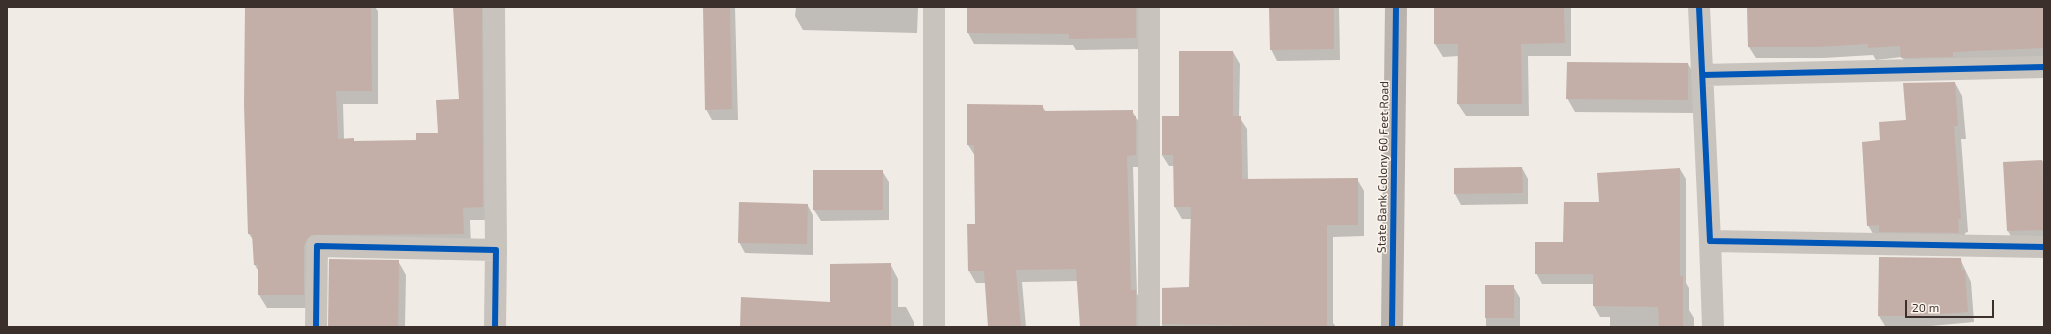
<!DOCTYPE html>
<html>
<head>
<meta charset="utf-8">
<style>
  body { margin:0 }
  #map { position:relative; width:2051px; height:334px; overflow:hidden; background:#f0ebe5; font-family:"Exo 2",sans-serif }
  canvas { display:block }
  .frame { position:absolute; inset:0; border:8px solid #3b302b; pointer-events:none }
  .scale { position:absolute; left:1905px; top:300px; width:89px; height:18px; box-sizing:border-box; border:2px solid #3b302b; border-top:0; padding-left:5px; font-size:12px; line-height:14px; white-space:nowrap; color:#3b302b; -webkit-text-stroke:3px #fbf5ee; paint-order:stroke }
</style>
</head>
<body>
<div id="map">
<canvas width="2051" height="334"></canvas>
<div class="frame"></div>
<div class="scale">20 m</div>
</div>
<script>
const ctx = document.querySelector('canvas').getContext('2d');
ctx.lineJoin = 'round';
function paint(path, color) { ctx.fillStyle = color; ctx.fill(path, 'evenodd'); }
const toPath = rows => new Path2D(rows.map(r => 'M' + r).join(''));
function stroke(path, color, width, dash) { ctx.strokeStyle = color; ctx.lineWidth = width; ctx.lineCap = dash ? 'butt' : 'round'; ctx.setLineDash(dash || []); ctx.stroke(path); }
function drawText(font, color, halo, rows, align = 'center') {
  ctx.font = font + ' "Exo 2",sans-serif'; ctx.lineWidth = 3; ctx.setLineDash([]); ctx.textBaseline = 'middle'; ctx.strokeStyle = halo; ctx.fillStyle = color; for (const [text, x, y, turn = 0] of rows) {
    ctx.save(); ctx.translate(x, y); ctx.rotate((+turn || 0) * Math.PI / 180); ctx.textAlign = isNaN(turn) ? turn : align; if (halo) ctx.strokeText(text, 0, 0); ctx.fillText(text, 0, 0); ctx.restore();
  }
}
paint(toPath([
  [246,7,375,7,378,11,378,104,343,104,344,139,353,139,355,142,417,141,439,134,460,100,454,7,486,7,490,220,470,220,471,247,319,248,311,308,267,308,259,295,259,272,255,265,254,241,249,234],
  [704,7,735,7,738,120,712,120,706,109],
  [796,7,918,7,917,33,803,30,795,16],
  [968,7,1150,7,1142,49,1076,50,1073,45,974,44,968,33],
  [1270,7,1339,7,1340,60,1277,61,1271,49],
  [1435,7,1571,7,1571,56,1528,56,1529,116,1466,116,1458,104,1459,56,1443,57,1435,44],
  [1748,7,2044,7,2044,60,1909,69,1902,57,1876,60,1873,55,1823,58,1756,58,1749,47],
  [1233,52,1240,64,1239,117,1247,129,1248,180,1357,179,1364,191,1364,236,1333,237,1333,323,1336,327,1162,327,1162,289,1190,288,1192,219,1182,219,1175,207,1174,166,1169,166,1162,155,1180,117],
  [1688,64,1696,77,1695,113,1575,112,1567,98],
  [1955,83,1962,96,1966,139,1961,139,1968,232,1965,233,1966,246,1876,239,1868,225,1881,141],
  [1042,106,1046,112,1132,111,1143,129,1143,167,1133,167,1137,294,1143,303,1144,327,1081,327,1078,281,1022,282,1026,327,989,327,986,283,976,283,969,271,968,225,976,225,975,156,968,145],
  [2044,161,2044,240,2014,242,2008,231,2004,163],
  [1522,168,1528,179,1528,204,1461,205,1455,194],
  [1680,169,1686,179,1686,283,1689,288,1689,310,1694,318,1694,327,1610,327,1610,317,1600,317,1594,306,1594,284,1542,284,1536,273,1600,203],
  [882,171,889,182,889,220,821,221,814,210],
  [807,204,813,215,813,255,745,253,739,242],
  [1960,259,1971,282,1974,322,1920,327,1885,326,1879,316],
  [398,261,406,275,405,327,330,327],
  [890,264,898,279,898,307,906,307,914,322,914,327,741,327,831,303],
  [1486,286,1513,286,1520,298,1520,327,1486,327]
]), '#0003');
paint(toPath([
  [245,7,371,7,372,91,336,91,338,139,354,138,354,141,416,140,416,133,438,133,436,100,459,99,453,7,482,7,483,207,463,208,464,234,311,235,307,239,304,246,304,295,258,295,258,265,254,265,252,234,248,234,244,105],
  [703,7,730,7,732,109,705,110],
  [967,7,1136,7,1136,38,1069,39,1069,34,967,33],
  [1269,7,1334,7,1334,49,1270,50],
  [1434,7,1564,7,1565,43,1521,44,1522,104,1457,104,1458,44,1434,44],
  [1747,7,2044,7,2044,48,1953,52,1953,57,1901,58,1900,46,1868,48,1868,44,1816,47,1748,47],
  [1179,51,1233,51,1233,116,1241,116,1242,179,1358,178,1358,225,1327,225,1327,327,1162,324,1162,288,1189,287,1191,207,1174,207,1173,155,1162,155,1162,116,1179,116],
  [1567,62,1688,63,1688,100,1566,99],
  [1955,82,1958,126,1954,126,1961,219,1958,219,1959,233,1879,232,1879,225,1867,226,1862,142,1880,140,1879,122,1906,120,1903,83],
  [967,104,1043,105,1043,111,1133,110,1133,116,1136,116,1136,155,1127,156,1131,290,1136,290,1136,327,1080,327,1076,269,1016,270,1021,327,988,327,984,271,968,271,967,224,975,224,974,145,967,145],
  [2042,160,2044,230,2007,231,2003,162],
  [1522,167,1523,193,1454,194,1454,168],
  [1680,168,1680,276,1683,276,1683,327,1659,327,1658,307,1593,306,1593,274,1535,274,1535,242,1563,242,1564,202,1599,202,1597,173],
  [813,170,883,170,883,210,813,210],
  [739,202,808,204,807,244,738,243],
  [1879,257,1961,258,1962,270,1965,270,1968,312,1913,316,1878,316],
  [329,259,399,260,398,327,328,327],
  [891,263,891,327,740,327,741,297,830,302,830,264],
  [1485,285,1514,285,1514,318,1485,318]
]), '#c3afa7');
stroke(toPath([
  [494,7,496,250],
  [934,7,934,327],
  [1699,7,1710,241,2044,247],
  [1703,75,2044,67],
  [1710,241,1713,327],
  [316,327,317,246,496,250,495,327],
  [1149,327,1149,7]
]), '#c9c3be', 22);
stroke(toPath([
  [1392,327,1396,7]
]), '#bab3ae', 22);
stroke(toPath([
  [1699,7,1710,241,2044,247],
  [1703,75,2044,67],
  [316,327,317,246,496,250,495,327],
  [1392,327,1396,7]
]), '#0057b8', 6);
drawText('12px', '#3b302b', '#fbf5ee', [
  ["State Bank Colony 60 Feet Road",1383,167,-89]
]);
</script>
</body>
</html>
